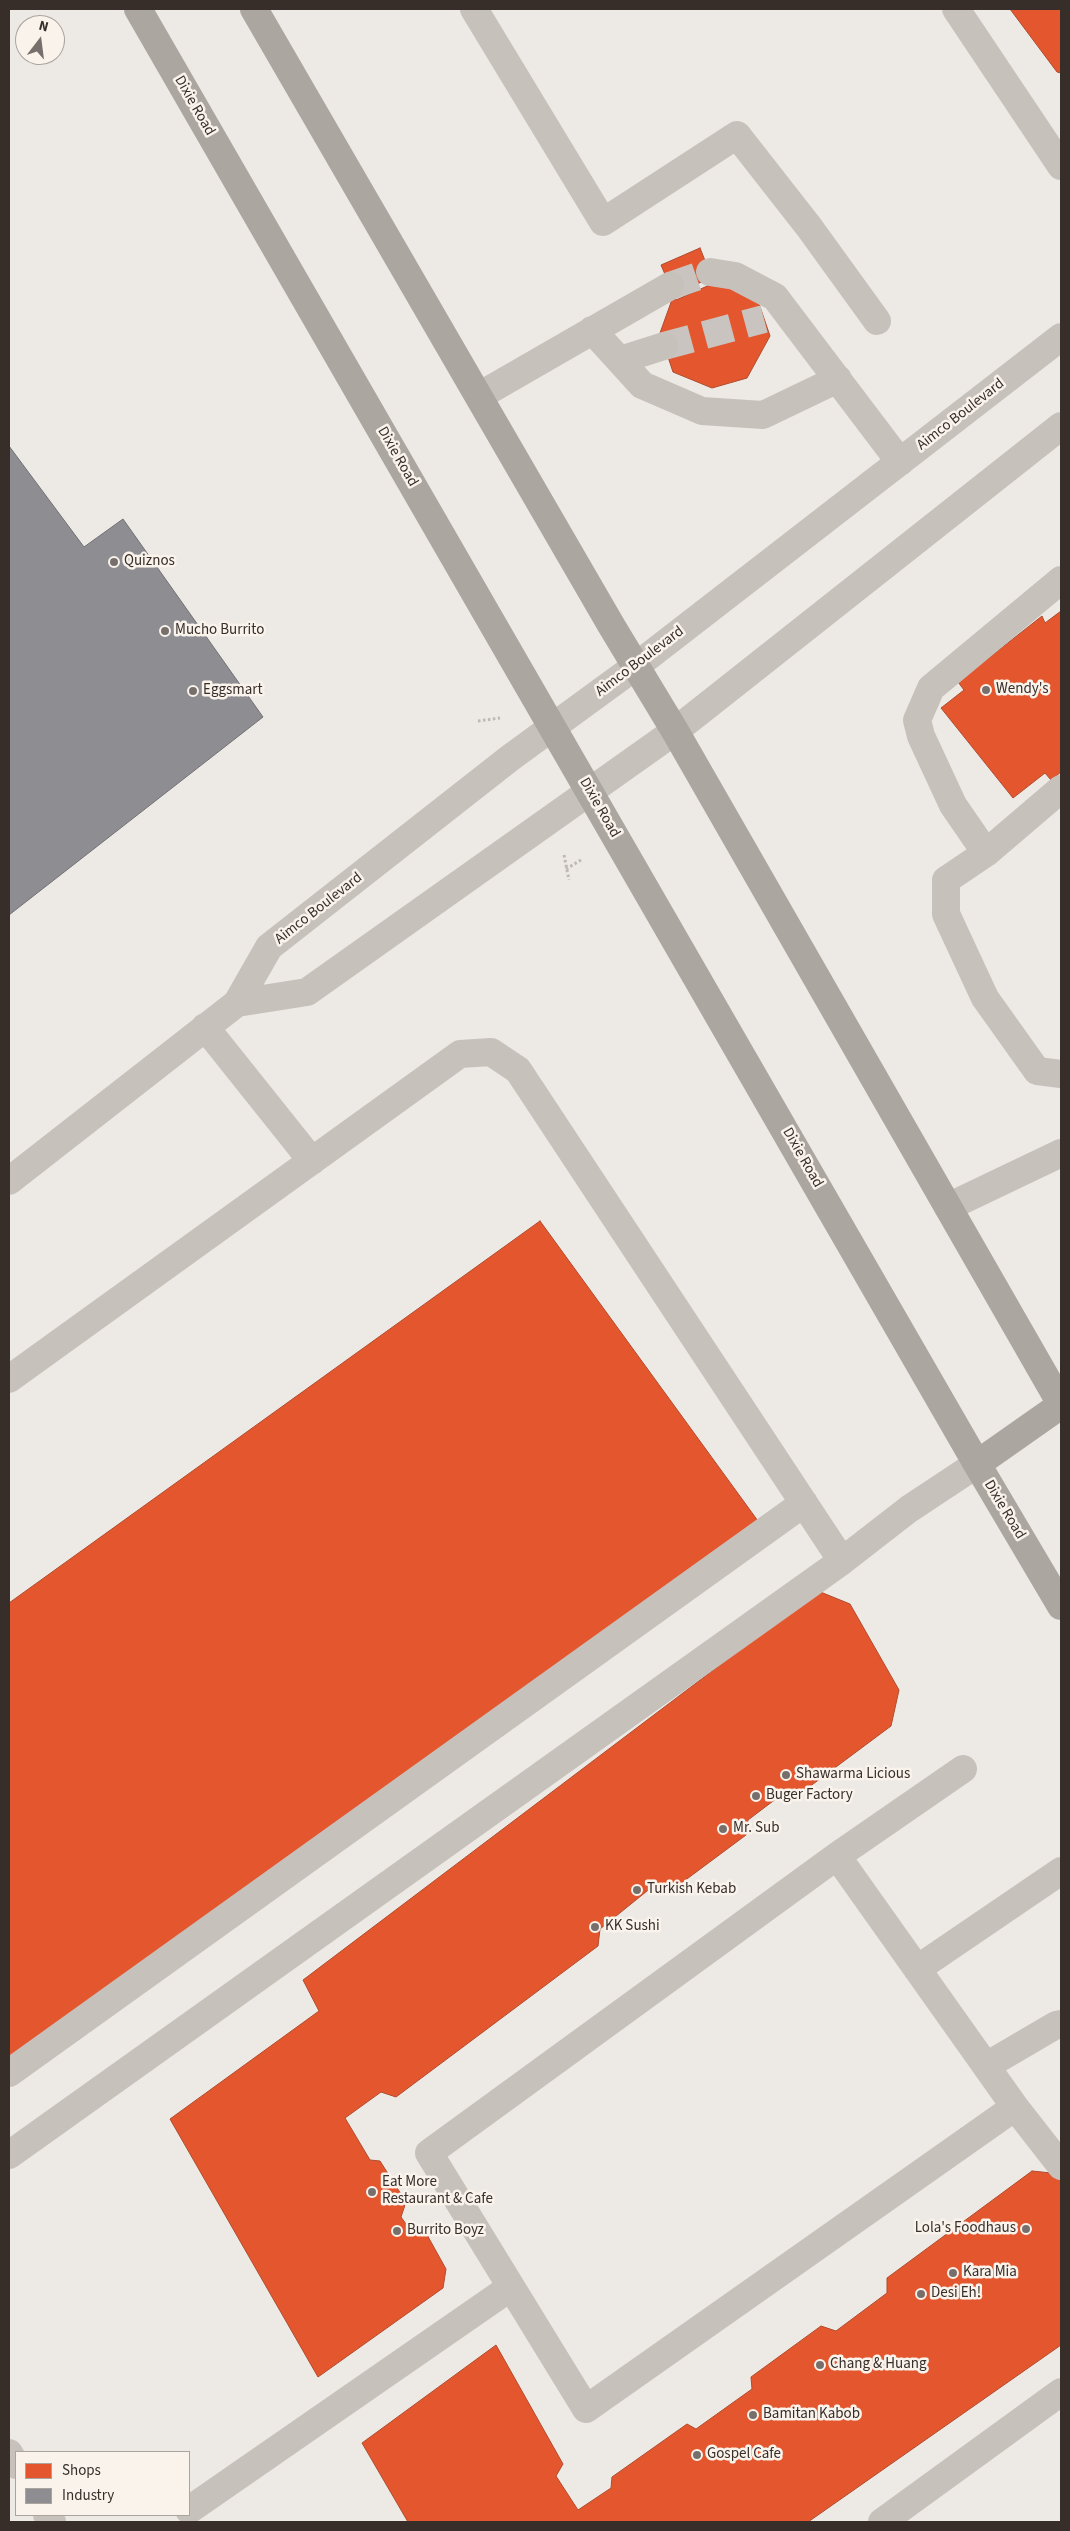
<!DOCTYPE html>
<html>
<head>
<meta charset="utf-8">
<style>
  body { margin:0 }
  #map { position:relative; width:1070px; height:2531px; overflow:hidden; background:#ede9e4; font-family:"Source Sans 3",sans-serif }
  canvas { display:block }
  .frame { position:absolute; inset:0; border:10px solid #372e2a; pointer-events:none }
  .legend { position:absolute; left:15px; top:2451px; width:175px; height:65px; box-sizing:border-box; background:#f9f3ec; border:1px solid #aba49e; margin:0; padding:6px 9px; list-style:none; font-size:15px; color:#372e2a }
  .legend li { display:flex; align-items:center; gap:10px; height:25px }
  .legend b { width:25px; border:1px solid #aba49e }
  .north { position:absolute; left:15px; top:15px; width:50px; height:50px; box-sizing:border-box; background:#f9f3ec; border:1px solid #aba49e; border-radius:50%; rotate:15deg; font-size:14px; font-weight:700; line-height:20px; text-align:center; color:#372e2a }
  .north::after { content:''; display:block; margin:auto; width:18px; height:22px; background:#776f6b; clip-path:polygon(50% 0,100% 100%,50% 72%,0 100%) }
</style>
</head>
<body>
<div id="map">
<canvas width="1070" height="2531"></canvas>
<div class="frame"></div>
<ul class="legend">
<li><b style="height:14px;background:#e4572e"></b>Shops</li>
<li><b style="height:14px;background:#8d8d92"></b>Industry</li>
</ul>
<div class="north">N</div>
</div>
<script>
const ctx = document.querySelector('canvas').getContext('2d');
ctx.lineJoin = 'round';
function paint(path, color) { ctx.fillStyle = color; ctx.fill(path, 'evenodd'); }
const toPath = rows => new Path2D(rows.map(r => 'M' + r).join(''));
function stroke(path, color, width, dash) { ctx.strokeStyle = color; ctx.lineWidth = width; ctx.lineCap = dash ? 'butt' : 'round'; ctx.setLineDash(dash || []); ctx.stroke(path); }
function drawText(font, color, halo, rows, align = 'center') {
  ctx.font = font + ' "Source Sans 3",sans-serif'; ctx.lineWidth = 5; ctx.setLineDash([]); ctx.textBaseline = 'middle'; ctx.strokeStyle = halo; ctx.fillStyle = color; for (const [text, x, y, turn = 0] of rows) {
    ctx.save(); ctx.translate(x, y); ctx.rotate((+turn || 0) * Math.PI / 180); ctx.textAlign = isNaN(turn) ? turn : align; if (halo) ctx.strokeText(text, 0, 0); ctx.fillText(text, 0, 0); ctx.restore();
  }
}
const shops = toPath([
  [1010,9,1061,9,1061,73,1057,72,1010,9],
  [700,248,714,283,676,300,661,265,700,248],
  [713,277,756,295,770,336,747,378,712,388,673,372,660,333,674,294,713,277],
  [1061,611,1061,772,1051,780,1045,773,1013,798,941,708,964,690,958,682,1042,616,1045,623,1061,611],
  [540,1221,758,1521,9,2059,9,1603,540,1221],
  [818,1591,850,1604,899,1690,891,1726,801,1793,789,1789,748,1820,746,1835,668,1893,652,1887,600,1929,598,1946,396,2097,381,2092,345,2118,370,2160,380,2161,406,2202,401,2217,411,2231,426,2233,446,2269,443,2288,318,2377,170,2119,319,2011,303,1980,818,1591],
  [1032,2171,1061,2174,1061,2345,808,2522,408,2522,362,2443,496,2345,563,2464,556,2476,578,2510,611,2488,612,2477,687,2424,696,2429,752,2389,751,2377,821,2326,836,2331,887,2293,887,2278,1032,2171]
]);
paint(shops, '#e4572e');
stroke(shops, '#b04b2d', 1);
const industry = toPath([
  [9,446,84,547,123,519,263,717,9,915,9,446]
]);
paint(industry, '#8d8d92');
stroke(industry, '#737073', 1);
stroke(toPath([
  [670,286,710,272],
  [664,346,764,319]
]), '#c9c4bf', 28, [28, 14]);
stroke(toPath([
  [478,721,500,718],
  [564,855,569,880],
  [566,869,581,860]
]), '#bfb9b5', 3, [2.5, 2.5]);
stroke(toPath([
  [474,9,603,222,737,135,809,227,877,321],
  [956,9,1061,166],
  [710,272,735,276,775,297,900,462],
  [592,330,642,385,702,411,763,415,838,379],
  [620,360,664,346],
  [479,396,670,286],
  [1061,580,931,688,917,720,921,736,953,805,986,853,1061,789],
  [986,853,946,880,946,914,985,998,1037,1071,1061,1074],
  [237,1003,307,992,675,731,1061,426],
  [205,1027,312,1161],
  [9,1181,237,1003,269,947,510,758,636,666,1061,337],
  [948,1207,1061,1153],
  [9,1379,460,1054,491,1052,518,1070,842,1561],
  [837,1856,1015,2107,586,2409,429,2153,837,1856,963,1769],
  [917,1969,1061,1871],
  [986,2066,1056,2025,1061,2024],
  [9,2073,804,1503],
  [1015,2107,1061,2166],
  [9,2155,842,1561,909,1509,977,1464],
  [9,2453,16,2465],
  [189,2510,511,2287],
  [47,2515,52,2522],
  [882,2522,1061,2392]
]), '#c7c1bc', 28);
stroke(toPath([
  [138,9,977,1464,1061,1606],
  [254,9,611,625,675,731,1061,1404],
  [977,1464,1061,1405]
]), '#aca6a1', 28);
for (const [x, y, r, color] of [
  [114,562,5,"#776f6b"],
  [165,631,5,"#776f6b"],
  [986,690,5,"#776f6b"],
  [193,691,5,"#776f6b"],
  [786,1775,5,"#776f6b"],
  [756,1796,5,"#776f6b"],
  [723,1829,5,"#776f6b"],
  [637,1890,5,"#776f6b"],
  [595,1927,5,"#776f6b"],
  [372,2192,5,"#776f6b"],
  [1026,2229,5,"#776f6b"],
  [397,2231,5,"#776f6b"],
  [953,2273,5,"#776f6b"],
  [921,2294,5,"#776f6b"],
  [820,2365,5,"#776f6b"],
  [753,2415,5,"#776f6b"],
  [697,2455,5,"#776f6b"]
]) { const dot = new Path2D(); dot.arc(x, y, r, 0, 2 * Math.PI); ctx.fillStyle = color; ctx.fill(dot); stroke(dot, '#f9f3ec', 2); }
drawText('15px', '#372e2a', '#f9f3ec', [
  ["Dixie Road",194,106,60],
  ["Aimco Boulevard",961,415,-38],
  ["Dixie Road",397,457,60],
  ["Aimco Boulevard",640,662,-37],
  ["Dixie Road",599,808,60],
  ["Aimco Boulevard",319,909,-38],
  ["Dixie Road",802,1158,60],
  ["Dixie Road",1004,1510,59]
]);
drawText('15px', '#372e2a', '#f9f3ec', [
  ["Quiznos",124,562],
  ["Mucho Burrito",175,631],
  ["Wendy's",996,690],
  ["Eggsmart",203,691],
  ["Shawarma Licious",796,1775],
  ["Buger Factory",766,1796],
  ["Mr. Sub",733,1829],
  ["Turkish Kebab",647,1890],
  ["KK Sushi",605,1927],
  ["Eat More",382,2183],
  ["Restaurant & Cafe",382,2200],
  ["Lola's Foodhaus",1016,2229,"right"],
  ["Burrito Boyz",407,2231],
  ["Kara Mia",963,2273],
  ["Desi Eh!",931,2294],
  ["Chang & Huang",830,2365],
  ["Bamitan Kabob",763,2415],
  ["Gospel Cafe",707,2455]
], 'left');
</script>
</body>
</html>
